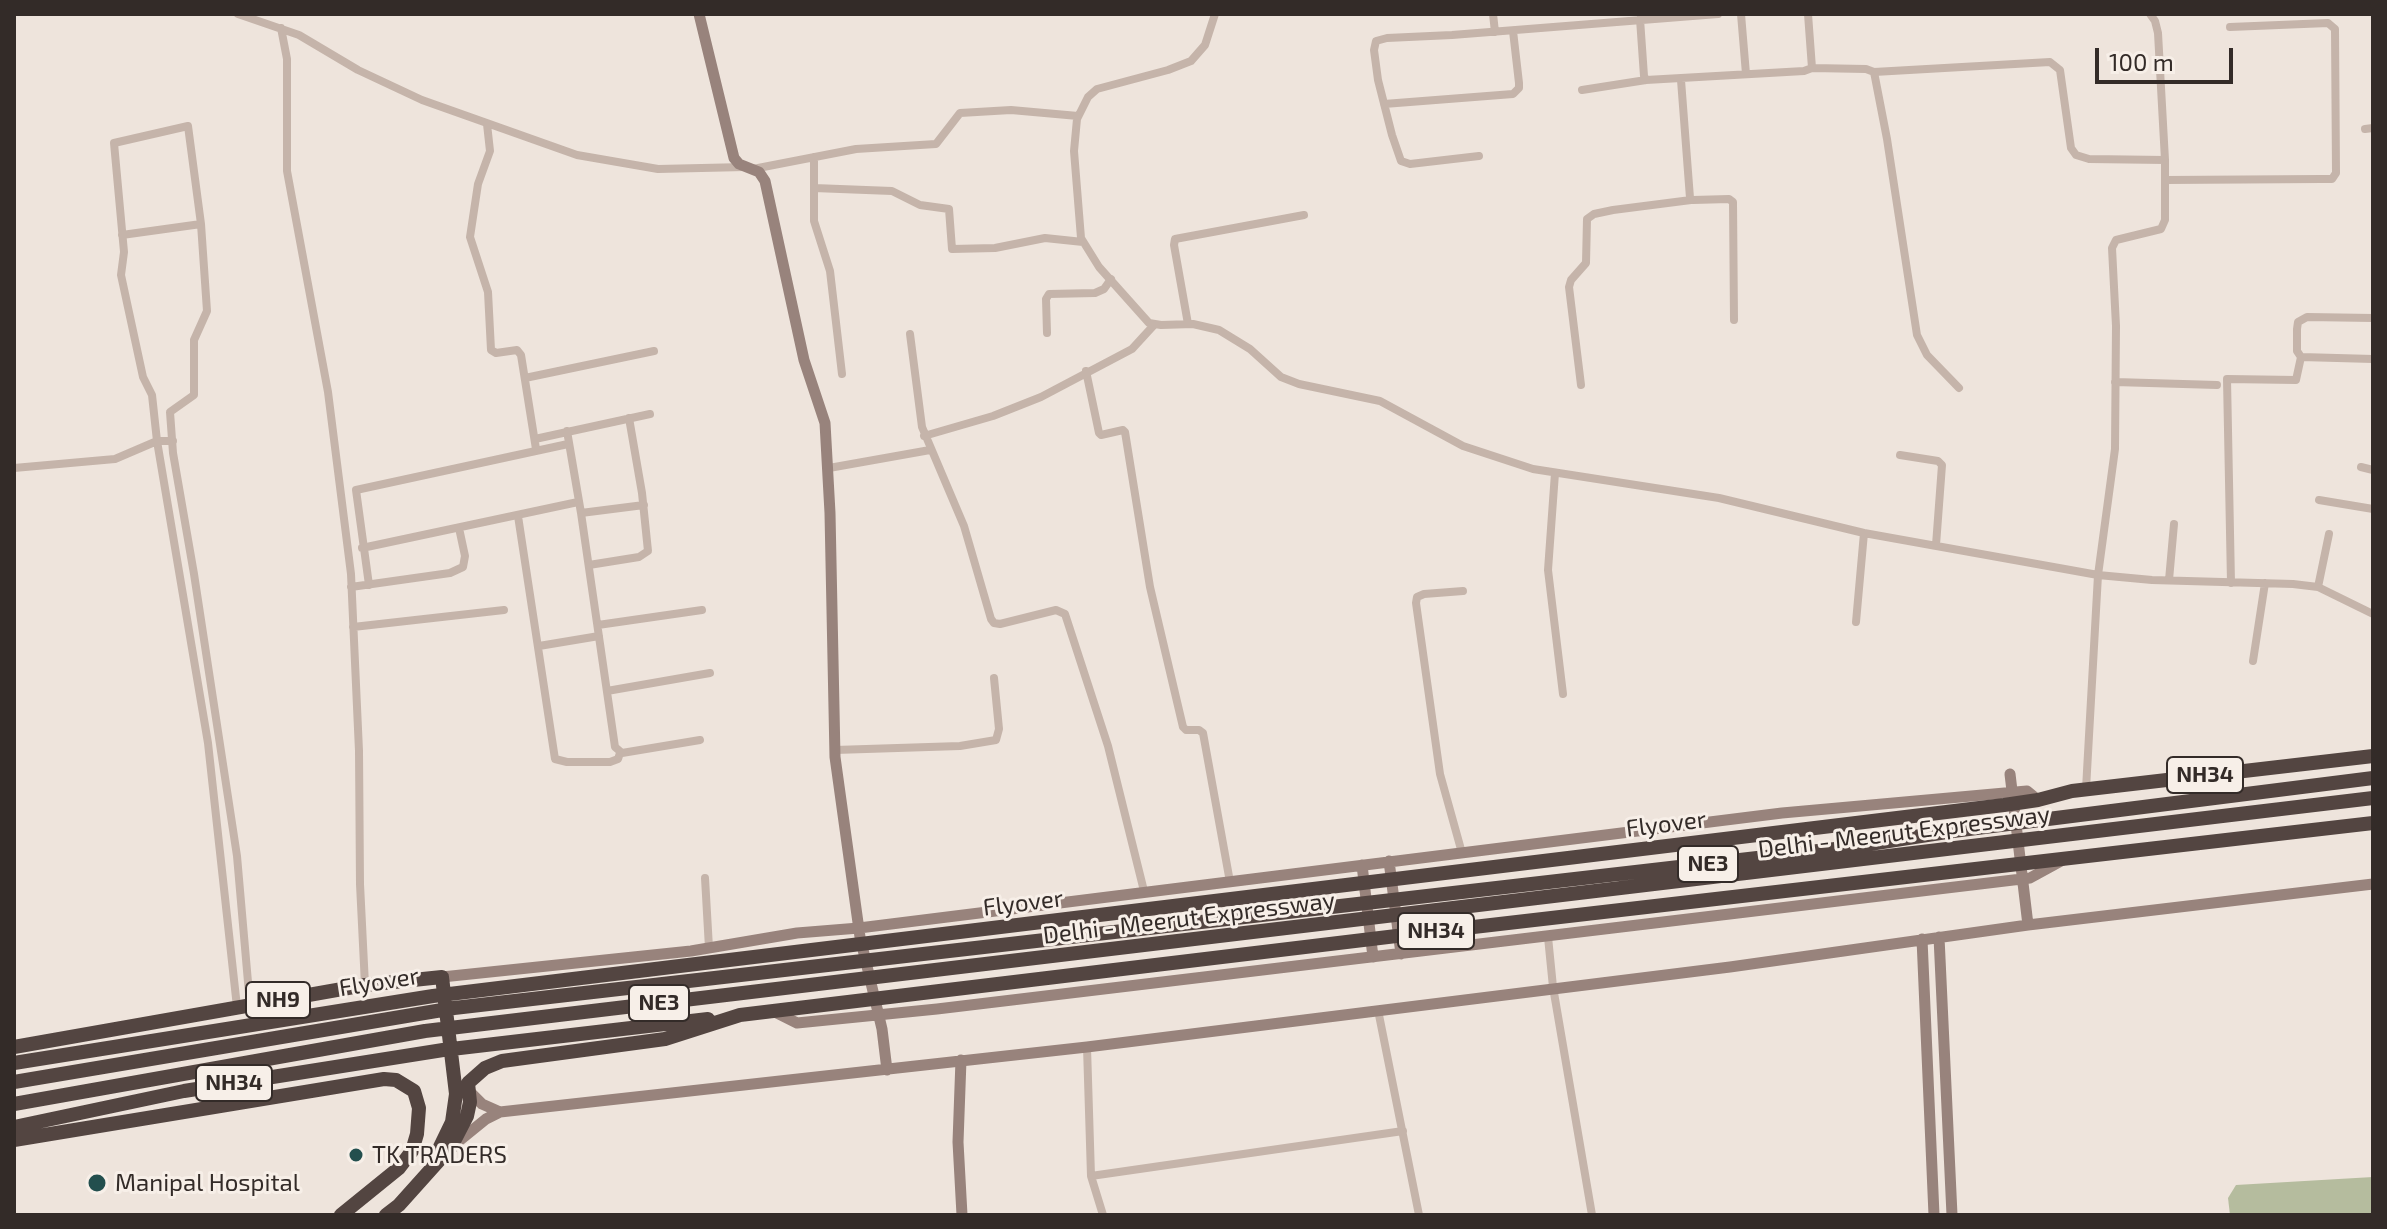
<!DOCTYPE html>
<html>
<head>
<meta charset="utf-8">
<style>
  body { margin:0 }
  #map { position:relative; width:2387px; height:1229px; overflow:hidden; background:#eee4dc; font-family:"Exo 2",sans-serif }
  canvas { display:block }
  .frame { position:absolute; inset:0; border:16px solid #332b28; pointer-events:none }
  .scale { position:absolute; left:2095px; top:48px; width:138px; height:36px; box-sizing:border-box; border:4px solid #332b28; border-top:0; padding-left:10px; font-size:24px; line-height:28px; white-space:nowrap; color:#332b28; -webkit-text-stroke:6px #f7efe8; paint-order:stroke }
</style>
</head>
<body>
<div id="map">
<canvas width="2387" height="1229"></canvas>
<div class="frame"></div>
<div class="scale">100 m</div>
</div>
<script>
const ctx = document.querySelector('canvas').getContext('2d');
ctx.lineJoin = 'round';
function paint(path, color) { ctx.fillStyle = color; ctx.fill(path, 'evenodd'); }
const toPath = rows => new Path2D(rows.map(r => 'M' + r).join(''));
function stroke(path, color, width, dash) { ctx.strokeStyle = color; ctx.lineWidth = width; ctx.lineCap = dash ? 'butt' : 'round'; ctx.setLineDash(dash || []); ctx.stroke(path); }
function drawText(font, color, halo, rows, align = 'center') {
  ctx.font = font + ' "Exo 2",sans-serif'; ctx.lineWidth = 6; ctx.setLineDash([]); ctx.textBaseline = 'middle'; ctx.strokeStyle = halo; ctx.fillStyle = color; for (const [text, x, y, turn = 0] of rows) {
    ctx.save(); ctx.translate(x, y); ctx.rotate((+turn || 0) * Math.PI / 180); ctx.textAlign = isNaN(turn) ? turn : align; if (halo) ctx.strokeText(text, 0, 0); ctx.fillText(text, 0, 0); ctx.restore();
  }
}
paint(toPath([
  [2373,1177,2373,1215,2230,1215,2228,1198,2236,1185]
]), '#b5bc9e');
stroke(toPath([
  [238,14,299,35,358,70,422,100,577,155,658,169,745,167],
  [1215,14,1205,45,1191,61,1168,70,1097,89,1088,97,1077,119,1074,151,1081,238,1099,267,1149,323,1161,325,1193,324,1219,330,1250,349,1281,377,1299,384,1380,401,1463,446,1533,469,1719,498,1864,533,2098,575,2152,580,2293,584,2318,587,2373,614],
  [1493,14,1495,32],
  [1741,14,1746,74],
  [1808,14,1812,68],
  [1640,19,1644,76,1646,80],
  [281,28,287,59,287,171,328,392,351,574,359,751,360,884,365,985],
  [1874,72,2050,62,2060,70,2071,148,2076,155,2089,159,2165,160],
  [1681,80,1690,198,1693,200,1729,199,1733,202,1734,320],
  [1582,90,1646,80,1804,71,1812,68,1866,69,1874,72,1887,139,1917,335,1927,355,1959,388],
  [1384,104,1513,94,1519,88,1519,83,1513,31],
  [487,124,490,151,478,184,470,237,488,292,491,350,496,353,517,350,521,355,536,449],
  [2365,129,2373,128],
  [1479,156,1410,164,1401,161,1392,135,1378,80,1374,50,1376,41,1387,38,1452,35,1718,14],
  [814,157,814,221,830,271,842,374],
  [753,169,856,149,936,144,960,113,1011,110,1078,116],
  [2166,180,2321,179,2332,179,2336,173,2335,29,2328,23,2230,27],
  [814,188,892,191,920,205,949,209,952,249,995,248,1045,238,1083,242],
  [122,235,201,224],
  [2373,318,2307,317,2298,322,2297,329,2297,351,2301,357,2373,359],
  [1188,324,1174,245,1175,239,1304,215],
  [1047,333,1046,299,1049,294,1095,293,1104,289,1111,279],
  [910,334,922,427,964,526,991,619,994,623,1000,624,1056,610,1065,614,1108,746,1144,891],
  [1086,371,1099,433,1101,435,1123,430,1125,432,1150,587,1183,727,1186,730,1199,730,1203,733,1230,882],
  [525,378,654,351],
  [2115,382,2217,385],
  [1581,385,1569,287,1571,280,1586,263,1587,219,1594,214,1613,210,1691,200],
  [567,431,581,513,615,747,622,753,700,740],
  [924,436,993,416,1041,397,1132,349,1154,325],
  [535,439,650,414],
  [1900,455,1938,461,1942,465,1936,545],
  [2361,467,2373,470],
  [14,468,115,459,157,441,173,441],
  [829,468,930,450],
  [1555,473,1548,570,1563,694],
  [2319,500,2373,509],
  [581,513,644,505],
  [518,516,555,759,567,762,610,762,618,759,620,753],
  [362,548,578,502],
  [589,565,639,557,648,551,642,493,629,418],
  [2169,580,2174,524],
  [2231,583,2227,379,2296,380,2301,357],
  [369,585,356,490,568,444],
  [351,587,450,573,463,567,465,556,459,528],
  [2318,587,2329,534],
  [1856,622,1864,533],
  [598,625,702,610],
  [353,627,504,610],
  [539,646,599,636],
  [2253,661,2265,583],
  [607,691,710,673],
  [835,750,960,746,996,740,999,729,994,678],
  [2086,789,2098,575,2115,449,2116,326,2112,248,2116,240,2161,229,2165,220,2165,160,2158,33,2155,21,2150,14],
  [1462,853,1440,774,1416,603,1417,597,1424,594,1463,591],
  [705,878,709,948],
  [1548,937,1553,987,1592,1215],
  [237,1007,208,743,157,441,152,395,143,377,121,275,124,252,114,143,188,126,201,224,207,311,194,340,194,395,170,412,173,453,194,574,237,856,250,1005],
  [1378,1010,1419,1215],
  [1087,1047,1091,1176,1103,1215],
  [1091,1176,1403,1131]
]), '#c5b4aa', 8);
stroke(toPath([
  [699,14,734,158,739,164,759,172,765,181,804,360,825,423,830,513,835,757,860,937,882,1029,887,1070],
  [2010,774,2028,925],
  [1389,861,1401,954],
  [1362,865,1373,957],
  [1939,937,1952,1215],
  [1922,939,1934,1215],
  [442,977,691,951,797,933,859,928,1782,813,2027,791,2038,800],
  [773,1011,797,1023,937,1009,2030,878,2063,860],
  [961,1060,958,1142,962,1215],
  [469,1091,482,1104,500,1112],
  [454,1145,486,1119,500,1112,1087,1047,1730,967,2028,925,2373,884]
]), '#98837c', 11);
stroke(toPath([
  [14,1047,365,985,442,977,456,1094,452,1122,437,1153],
  [14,1063,433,996,2004,805,2038,800,2072,791,2373,756],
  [14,1082,454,1008,1844,848,1953,831,2373,778],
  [14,1104,425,1031,2373,798],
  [14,1127,184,1091,443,1050,708,1019],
  [14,1140,384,1079,396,1080,414,1091,419,1108,417,1134,412,1151,399,1168,341,1215],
  [386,1215,399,1205,451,1147,467,1116,470,1102,468,1083,485,1068,502,1061,665,1039,740,1015,1413,934,2373,823]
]), '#534541', 14);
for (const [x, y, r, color] of [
  [356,1155,8,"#234f4e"],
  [97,1183,10,"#234f4e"]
]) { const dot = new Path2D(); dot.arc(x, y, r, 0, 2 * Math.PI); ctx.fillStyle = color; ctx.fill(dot); stroke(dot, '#f7efe8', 3); }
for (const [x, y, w] of [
  [2205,775,76],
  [1708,864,60],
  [1436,931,76],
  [278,1000,64],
  [659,1003,60],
  [234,1083,76]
]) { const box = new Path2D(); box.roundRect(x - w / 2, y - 18, w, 36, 6); ctx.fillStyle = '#f7efe8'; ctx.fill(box); stroke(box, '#332b28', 2); }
drawText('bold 22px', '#332b28', null, [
  ["NH34",2205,775],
  ["NE3",1708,864],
  ["NH34",1436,931],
  ["NH9",278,1000],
  ["NE3",659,1003],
  ["NH34",234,1083]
]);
drawText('24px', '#332b28', '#f7efe8', [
  ["Flyover",1666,824,-7],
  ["Delhi - Meerut Expressway",1904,832,-7],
  ["Flyover",1023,903,-7],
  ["Delhi - Meerut Expressway",1189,918,-7],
  ["Flyover",379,982,-9]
]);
drawText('24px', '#332b28', '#f7efe8', [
  ["TK TRADERS",372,1155],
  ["Manipal Hospital",115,1183]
], 'left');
</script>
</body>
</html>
